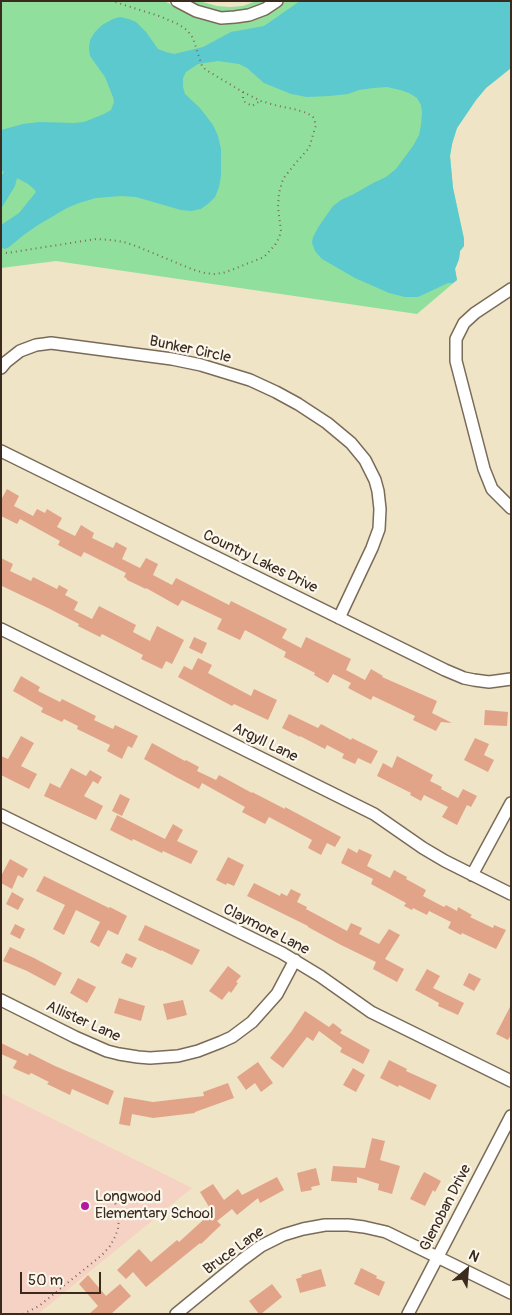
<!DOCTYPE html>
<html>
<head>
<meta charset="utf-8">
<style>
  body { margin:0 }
  #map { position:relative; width:512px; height:1315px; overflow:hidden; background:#efe4c6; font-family:Pangolin,sans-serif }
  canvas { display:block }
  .frame { position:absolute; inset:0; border:2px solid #3b2a1e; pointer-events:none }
  .north { position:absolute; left:442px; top:1245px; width:50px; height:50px; -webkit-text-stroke:4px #fbf7ec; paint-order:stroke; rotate:27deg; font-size:14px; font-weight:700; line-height:20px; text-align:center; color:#3b2a1e }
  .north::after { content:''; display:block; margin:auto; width:18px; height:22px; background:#3b2a1e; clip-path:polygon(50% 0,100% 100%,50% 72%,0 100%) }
  .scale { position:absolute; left:20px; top:1272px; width:81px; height:22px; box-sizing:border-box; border:2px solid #3b2a1e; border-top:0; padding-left:6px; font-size:15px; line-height:18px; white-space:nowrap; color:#3b2a1e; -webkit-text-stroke:4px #fbf7ec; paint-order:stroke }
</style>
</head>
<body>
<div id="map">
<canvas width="512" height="1315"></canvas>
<div class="frame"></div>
<div class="north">N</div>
<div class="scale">50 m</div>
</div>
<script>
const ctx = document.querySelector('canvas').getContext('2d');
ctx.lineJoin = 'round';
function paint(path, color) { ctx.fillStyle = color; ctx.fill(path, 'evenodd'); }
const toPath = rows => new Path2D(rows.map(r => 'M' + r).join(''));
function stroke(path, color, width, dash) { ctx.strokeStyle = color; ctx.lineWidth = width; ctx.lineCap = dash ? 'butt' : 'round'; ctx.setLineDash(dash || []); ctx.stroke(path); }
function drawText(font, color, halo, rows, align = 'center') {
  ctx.font = font + ' Pangolin,sans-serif'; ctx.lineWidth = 4.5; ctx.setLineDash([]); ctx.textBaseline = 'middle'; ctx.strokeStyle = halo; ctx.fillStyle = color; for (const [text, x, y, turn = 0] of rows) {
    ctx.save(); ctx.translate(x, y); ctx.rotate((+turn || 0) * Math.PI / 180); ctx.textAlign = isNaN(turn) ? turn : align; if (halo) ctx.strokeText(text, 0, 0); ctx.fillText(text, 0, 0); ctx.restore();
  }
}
paint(toPath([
  [1,1093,192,1188,38,1314,1,1314]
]), '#f6d2c5');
paint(toPath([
  [1,1,164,1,194,16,213,22,230,24,250,20,265,13,286,1,511,1,511,68,486,88,476,100,457,128,452,144,450,156,453,188,464,239,464,246,460,251,459,259,455,269,457,280,417,314,56,261,1,268],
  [188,1,199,1,217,6,230,7,243,6,256,1,267,1,256,7,234,12,209,10,196,6]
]), '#90df9d');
paint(toPath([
  [300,1,511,1,511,68,486,88,476,100,457,128,452,144,450,156,453,188,464,239,464,246,460,251,459,259,455,269,457,280,453,283,448,283,418,297,405,297,389,293,355,278,322,259,315,251,312,243,313,237,319,226,333,206,341,200,354,194,373,183,386,177,396,169,404,158,413,146,419,135,421,125,422,112,421,105,417,98,409,93,400,90,387,87,374,88,359,90,348,94,330,96,307,97,291,94,264,83,247,68,239,64,218,61,198,64,186,72,183,78,183,87,185,94,200,108,213,125,218,136,221,149,221,176,219,187,215,197,209,203,201,209,191,211,181,210,136,197,121,196,96,198,79,203,67,208,38,225,25,234,9,247,5,249,1,247,1,225,19,213,36,192,34,189,28,184,17,178,15,186,1,209,1,176,4,172,1,170,1,130,23,124,39,122,74,123,84,122,104,114,111,110,114,102,113,97,105,77,90,56,89,48,90,40,95,32,102,25,113,19,120,17,129,19,136,22,146,32,158,49,166,52,174,54,203,47,231,32,264,26]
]), '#5cc9cf');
paint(toPath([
  [7,489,19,496,14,506,33,516,37,509,45,513,47,509,62,518,57,527,75,536,81,525,94,533,92,538,113,548,116,542,127,548,122,559,140,568,146,558,158,564,153,575,172,585,176,578,229,605,231,601,287,629,282,638,301,648,306,637,351,659,346,670,365,680,371,669,383,676,382,677,437,701,432,713,452,723,441,722,436,731,413,720,415,716,373,696,371,700,348,688,351,683,333,674,328,683,314,675,315,673,284,657,286,652,245,630,240,640,217,629,222,619,182,600,178,606,146,588,146,589,127,580,127,579,124,577,126,573,84,552,81,557,58,545,60,541,20,519,17,524,1,516,1,500],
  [1,558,13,564,10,571,31,581,33,577,57,589,59,585,68,590,65,595,78,602,74,610,92,619,99,606,136,625,133,632,150,641,157,626,184,640,172,664,166,661,162,669,141,659,143,655,102,634,100,637,78,626,79,624,48,608,2,586,1,588],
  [194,637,207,643,202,654,189,648],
  [198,658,212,665,208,673,251,696,254,689,277,700,268,720,234,704,232,706,178,677,184,666,192,670],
  [21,676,40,687,38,691,60,702,62,699,96,716,94,720,113,729,115,725,138,736,132,748,128,746,122,759,107,751,110,745,77,729,78,726,64,719,62,722,41,712,43,708,13,691],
  [485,710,508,712,507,726,484,725],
  [289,714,318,728,321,724,351,740,352,738,378,751,371,764,358,758,355,764,342,758,344,754,327,745,325,749,300,736,300,737,282,728],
  [21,736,34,743,21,766,37,774,29,789,1,775,1,756,8,759],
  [475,738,489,744,484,755,494,760,488,772,464,760],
  [152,743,185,761,186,760,199,767,197,771,216,780,219,775,252,793,252,792,285,809,285,807,341,837,335,847,327,843,321,855,308,848,312,840,269,817,265,824,242,812,245,807,202,783,199,789,176,777,144,759],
  [397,756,433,775,430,781,442,787,441,789,458,798,463,789,477,796,471,807,467,805,457,825,442,817,448,807,424,795,421,801,410,795,411,793,377,776,383,763,392,768],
  [71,768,86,776,90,770,102,777,98,784,93,781,84,796,103,806,96,820,44,796,50,783,60,788],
  [120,794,130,799,122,816,112,811],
  [117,815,165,839,173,824,183,830,177,841,198,851,191,864,163,851,162,853,133,839,132,841,110,830],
  [348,848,357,853,359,849,372,855,367,866,390,878,394,870,407,877,406,879,426,890,423,896,444,907,446,905,457,911,458,907,472,915,470,917,493,928,494,925,506,930,496,949,462,933,461,935,448,928,451,922,429,911,427,915,413,908,412,910,404,906,406,903,371,884,373,879,341,863],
  [228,857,244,865,234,886,227,883,226,885,216,880],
  [10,859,28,869,23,878,18,875,12,889,1,883,1,876],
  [44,876,109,908,110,907,127,916,118,935,108,930,99,947,90,942,100,922,76,910,64,935,53,929,65,905,36,891],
  [254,883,280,896,281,893,287,896,291,889,301,894,297,902,307,907,306,909,347,931,351,923,362,928,359,934,379,944,389,929,400,935,385,959,404,969,397,982,373,969,376,962,341,945,308,927,308,926,247,896],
  [12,892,24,899,18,910,6,904],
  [15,924,25,929,20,939,10,934],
  [145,925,200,950,192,965,161,950,161,951,138,940],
  [10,947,34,958,62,973,55,986,27,971,3,961],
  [126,953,137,958,132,968,121,963],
  [228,966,241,976,236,982,238,983,231,993,229,991,222,1000,209,991],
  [427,969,440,976,433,988,464,1003,458,1015,438,1006,439,1003,415,990],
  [469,973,481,979,474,991,463,985],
  [78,978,96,987,87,1003,70,993],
  [119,998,145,1006,141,1021,114,1013],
  [183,1000,187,1015,167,1020,163,1004],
  [511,1005,511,1035,508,1040,496,1034],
  [305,1011,329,1027,333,1023,342,1030,340,1033,370,1050,363,1064,340,1052,342,1048,319,1031,313,1041,307,1037,283,1068,270,1058,291,1032],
  [1,1043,28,1056,29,1053,55,1066,114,1091,108,1105,72,1089,70,1095,47,1084,49,1082,31,1073,29,1075,13,1068,17,1061,1,1054],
  [389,1060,407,1069,406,1071,437,1085,430,1100,399,1085,398,1087,380,1078],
  [258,1062,273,1083,261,1092,255,1083,246,1090,237,1077],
  [353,1068,365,1075,356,1092,343,1085],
  [228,1083,234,1098,195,1112,195,1113,153,1118,132,1114,130,1126,119,1124,124,1097,153,1102,204,1096,203,1092],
  [372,1138,385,1141,380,1160,400,1166,392,1194,378,1190,379,1184,357,1177,357,1183,331,1181,333,1166,365,1168],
  [316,1168,320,1185,311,1187,312,1190,301,1192,297,1173],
  [424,1172,441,1181,435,1192,433,1190,425,1206,410,1199],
  [277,1177,284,1190,260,1203,258,1198,237,1215,232,1209,217,1221,221,1225,201,1244,200,1243,146,1287,133,1272,126,1279,117,1270,139,1249,151,1262,177,1240,179,1242,212,1212,200,1192,213,1184,224,1200,238,1189,242,1195],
  [361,1268,377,1276,376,1278,385,1282,379,1296,354,1284],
  [321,1269,326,1286,300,1293,296,1279,302,1277,301,1275],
  [88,1275,106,1296,120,1284,131,1296,111,1314,89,1314,98,1306,79,1284],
  [272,1284,282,1297,261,1314,259,1314,249,1301]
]), '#e2a489');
const minor = toPath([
  [177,1,196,11,221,18,235,17,249,15,265,9,277,1],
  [511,289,475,313,464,323,456,339,456,361,484,469,492,489,511,508],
  [1,368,6,362,20,351,36,345,44,344,51,343,172,359,201,365,250,380,276,392,298,404,327,423,351,443,365,460,375,480,378,491,380,509,379,529,372,548,339,618],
  [1,451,445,670,464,678,474,680,489,682,511,679],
  [1,629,374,814,423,848,445,861,511,894],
  [1,815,282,953,320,976,371,1012,511,1081],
  [472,875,511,803],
  [1,1000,75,1037,107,1051,119,1054,138,1057,150,1058,178,1056,198,1051,221,1042,232,1037,252,1022,277,994,295,960],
  [176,1314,242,1260,261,1246,283,1235,303,1229,325,1225,348,1225,364,1227,386,1232,511,1293],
  [408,1314,511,1116]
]);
stroke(minor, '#7a6b59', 14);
stroke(toPath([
  [243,92,243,99,245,102,252,106,260,101],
  [1,252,7,253,96,239,111,240,124,242,136,246,194,270,205,273,214,274,223,273,234,269,264,257,275,245,279,238,281,231,278,207,279,193,283,179,294,165,309,148,316,125,313,117,307,113,294,109,278,106,261,101,243,92,206,70,202,66,193,38,187,30,178,24,159,16,112,1],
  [23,1314,39,1306,102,1255,110,1246,115,1237,118,1229,119,1218,117,1208,114,1200,104,1190]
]), '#7a6b59', 2, [1, 4]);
stroke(minor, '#fff', 11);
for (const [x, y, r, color] of [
  [85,1206,5,"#b5179e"]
]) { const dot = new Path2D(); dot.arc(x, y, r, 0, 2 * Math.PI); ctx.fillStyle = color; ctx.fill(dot); stroke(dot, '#fbf7ec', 2); }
drawText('15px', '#3b2a1e', '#fbf7ec', [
  ["Bunker Circle",190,350,12],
  ["Country Lakes Drive",260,562,26],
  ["Argyll Lane",265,743,26],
  ["Claymore Lane",266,930,27],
  ["Allister Lane",83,1022,24],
  ["Glenoban Drive",446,1208,-63],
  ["Bruce Lane",234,1251,-36]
]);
drawText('15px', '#3b2a1e', '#fbf7ec', [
  ["Longwood",95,1197],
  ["Elementary School",95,1214]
], 'left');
</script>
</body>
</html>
